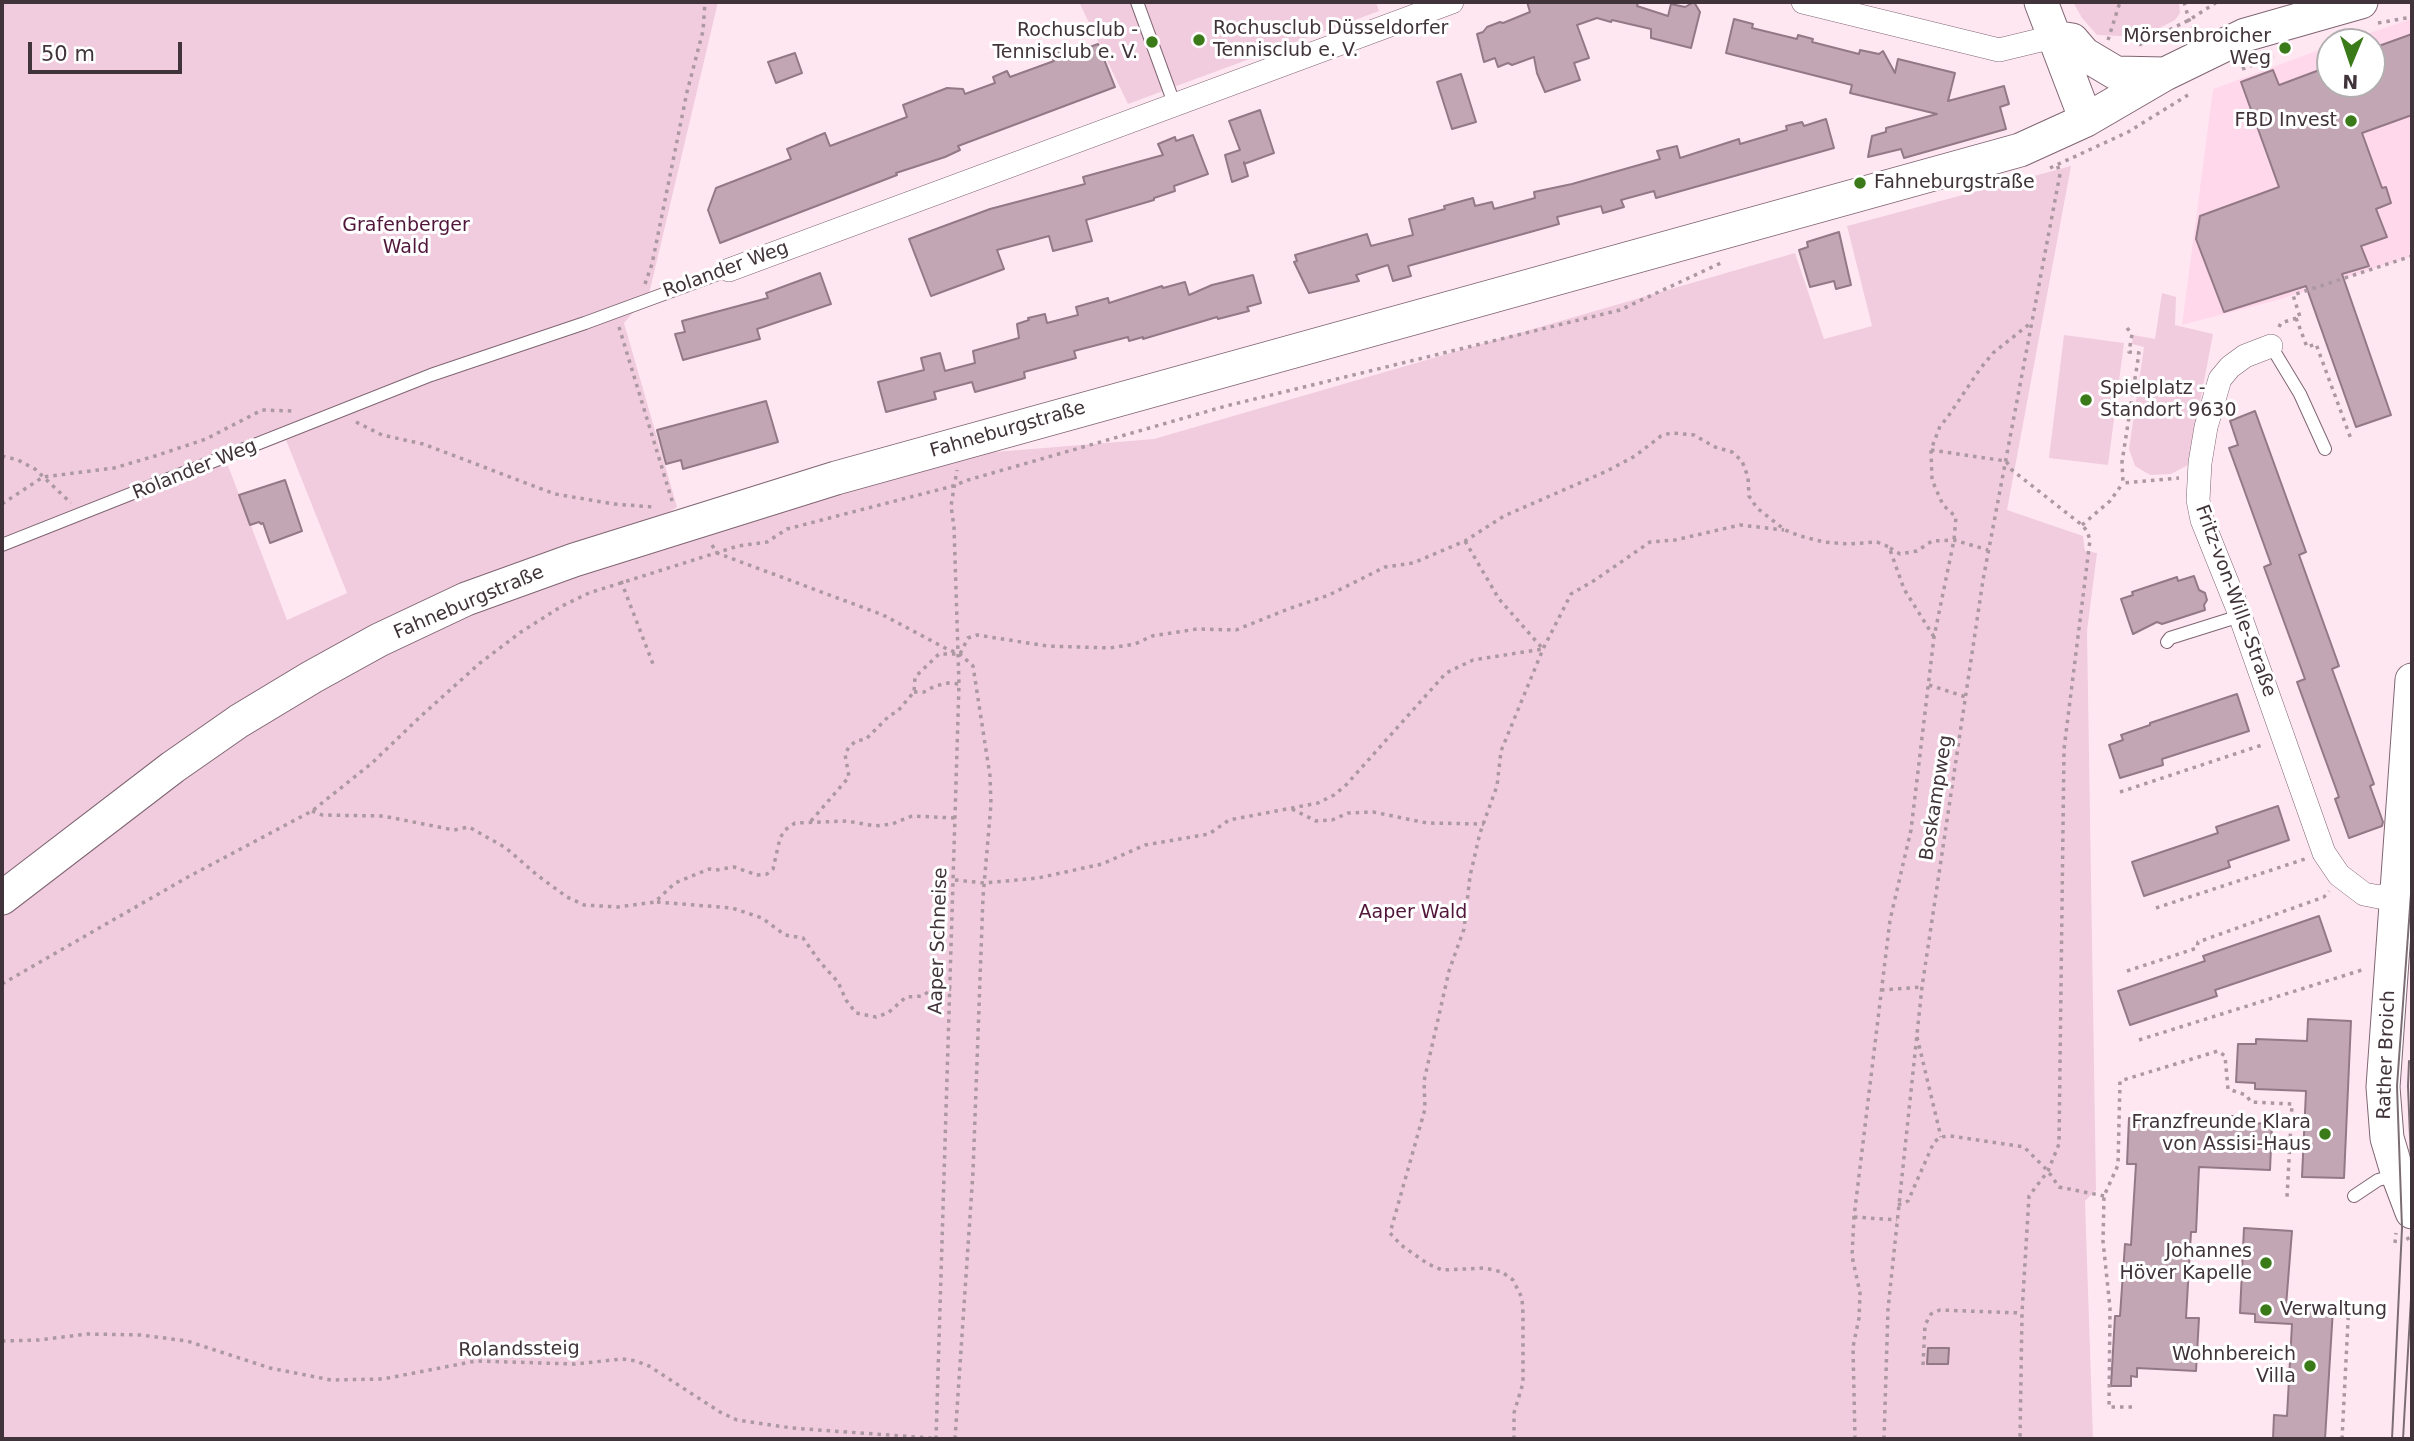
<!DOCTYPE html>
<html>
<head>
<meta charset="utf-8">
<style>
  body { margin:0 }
  #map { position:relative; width:2414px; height:1441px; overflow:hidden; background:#ffe7f2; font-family:"DejaVu Sans",sans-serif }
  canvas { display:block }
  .frame { position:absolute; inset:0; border:4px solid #40343a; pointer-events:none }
  .north { position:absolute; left:2316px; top:28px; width:70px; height:70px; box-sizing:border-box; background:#fff; border:2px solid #b3aeb0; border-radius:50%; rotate:182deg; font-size:19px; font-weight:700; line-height:28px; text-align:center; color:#40343a }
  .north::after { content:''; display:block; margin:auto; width:24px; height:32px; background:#3a7a18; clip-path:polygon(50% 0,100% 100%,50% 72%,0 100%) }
  .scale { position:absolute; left:28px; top:42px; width:154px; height:32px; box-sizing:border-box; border:4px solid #40343a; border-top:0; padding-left:9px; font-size:21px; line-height:24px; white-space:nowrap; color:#40343a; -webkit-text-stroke:5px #fff; paint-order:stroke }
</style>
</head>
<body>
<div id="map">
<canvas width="2414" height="1441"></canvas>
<div class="frame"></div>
<div class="north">N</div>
<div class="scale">50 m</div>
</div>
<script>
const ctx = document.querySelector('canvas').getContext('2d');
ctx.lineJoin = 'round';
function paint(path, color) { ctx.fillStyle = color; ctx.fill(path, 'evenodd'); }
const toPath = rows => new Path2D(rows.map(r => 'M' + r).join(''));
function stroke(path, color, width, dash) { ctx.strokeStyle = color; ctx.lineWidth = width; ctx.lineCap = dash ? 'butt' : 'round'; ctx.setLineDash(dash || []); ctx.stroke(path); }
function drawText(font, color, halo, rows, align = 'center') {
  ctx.font = font + ' "DejaVu Sans",sans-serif'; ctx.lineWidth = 6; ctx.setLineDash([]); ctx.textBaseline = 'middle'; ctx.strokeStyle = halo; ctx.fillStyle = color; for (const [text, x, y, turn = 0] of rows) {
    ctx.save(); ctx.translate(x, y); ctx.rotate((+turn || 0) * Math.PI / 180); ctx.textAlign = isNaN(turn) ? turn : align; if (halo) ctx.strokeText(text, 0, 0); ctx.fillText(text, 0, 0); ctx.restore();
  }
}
paint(toPath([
  [2408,20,2412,20,2412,256,2281,299,2182,325,2213,89,2330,46,2330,84,2372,84,2372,42,2343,42]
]), '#ffd9eb');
paint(toPath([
  [2,2,718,2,649,294,624,323,677,507,655,521,483,580,2,885],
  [286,440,347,593,287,620,227,463],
  [1079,2,1376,2,1379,11,1128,104],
  [2073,2,2179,2,2180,13,2175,20,2142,37,2097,35,2082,18],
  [2071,166,2007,510,2083,536,2085,551,2097,553,2087,631,2096,1190,2085,1201,2093,1439,2,1439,2,909,176,772,469,606,946,456,1154,439,1795,253,1824,339,1872,326,1847,226],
  [2162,293,2176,297,2175,325,2213,334,2188,465,2171,474,2150,475,2135,466,2129,449,2144,347,2132,344,2133,335,2155,339],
  [2064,335,2124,343,2108,465,2049,458]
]), '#f1ccde');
const building = toPath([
  [1527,2,1638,2,1637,6,1668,16,1671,4,1685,7,1694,2,1700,12,1691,48,1651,38,1651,29,1612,20,1611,22,1597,18,1577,25,1589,58,1574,63,1580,80,1545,92,1537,73,1534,57,1512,65,1508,63,1498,67,1495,58,1484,62,1477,34,1483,32,1487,27,1500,22,1503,23,1530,12,1527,2],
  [1734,19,1753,24,1752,28,1797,39,1798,35,1813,39,1812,42,1859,54,1860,50,1879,54,1883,51,1895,73,1898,59,1955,73,1948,101,2004,86,2009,104,2000,107,2006,129,1904,158,1901,149,1868,157,1872,136,1886,132,1886,128,1937,114,1850,93,1852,85,1726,53,1734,19],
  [2412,34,2412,115,2362,133,2382,188,2386,187,2391,203,2376,209,2387,237,2361,246,2369,266,2342,274,2391,415,2356,427,2306,286,2224,312,2196,239,2200,216,2279,187,2241,82,2273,70,2279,85,2282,84,2330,66,2330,84,2372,84,2372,72,2384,68,2376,47,2412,34],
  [1098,44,1115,87,958,146,960,150,945,157,896,173,897,175,832,200,720,243,708,210,716,188,791,159,787,149,825,133,830,146,907,117,903,105,947,88,963,89,965,94,995,83,993,77,1007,71,1010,77,1054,61,1051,54,1066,49,1068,55,1098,44],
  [795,53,802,73,776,83,768,62,795,53],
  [1461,74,1476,122,1452,129,1437,82,1461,74],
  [1260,110,1274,153,1244,164,1244,162,1248,176,1232,182,1225,155,1240,150,1229,121,1260,110],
  [1826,119,1834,148,1656,198,1654,191,1621,200,1624,207,1603,213,1601,206,1557,217,1559,224,1408,266,1411,276,1393,281,1388,265,1356,275,1359,281,1309,293,1294,262,1297,261,1295,255,1367,234,1371,246,1413,235,1409,219,1445,209,1444,206,1473,198,1475,206,1492,202,1494,209,1535,198,1534,192,1572,184,1660,159,1657,151,1677,146,1680,158,1739,139,1740,144,1787,130,1786,126,1802,122,1804,126,1826,119],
  [1193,135,1208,174,1174,186,1175,191,1154,198,1154,200,1086,220,1092,241,1053,251,1049,236,997,250,1004,269,931,296,909,239,990,209,1085,184,1083,177,1163,155,1158,144,1175,137,1176,141,1193,135],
  [1839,232,1851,285,1836,289,1834,281,1810,287,1799,250,1808,247,1807,242,1839,232],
  [820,273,831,304,757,329,760,339,683,360,675,334,685,332,682,321,768,298,766,293,820,273],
  [1253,275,1261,303,1247,307,1249,311,1218,319,1217,317,1143,339,1143,337,1129,341,1128,337,1074,351,1076,358,1024,372,1025,378,975,392,972,382,934,392,936,399,886,412,878,382,924,370,921,358,940,353,945,371,975,363,973,351,1019,338,1017,324,1029,320,1028,318,1045,314,1047,323,1078,315,1076,307,1108,298,1109,303,1162,286,1163,288,1185,282,1189,295,1212,285,1253,275],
  [766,401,778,442,683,469,681,460,666,464,657,430,766,401],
  [2255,411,2306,552,2299,555,2339,666,2332,669,2374,784,2370,786,2383,822,2382,826,2349,838,2335,799,2339,797,2297,682,2305,679,2264,567,2271,564,2229,448,2238,445,2230,421,2255,411],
  [285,480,302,531,270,543,263,523,261,524,259,522,250,525,239,495,285,480],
  [2194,576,2199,590,2205,593,2207,600,2204,605,2205,610,2162,624,2157,622,2133,634,2121,599,2133,595,2132,592,2177,577,2178,581,2194,576],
  [2237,694,2249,731,2162,759,2163,765,2120,778,2109,745,2123,740,2121,735,2150,725,2150,723,2237,694],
  [2278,806,2289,840,2228,861,2230,867,2144,896,2132,862,2218,833,2216,827,2278,806],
  [2319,916,2331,951,2215,990,2217,996,2130,1025,2118,991,2205,961,2203,956,2319,916],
  [2308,1019,2351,1021,2344,1178,2302,1177,2306,1091,2255,1089,2255,1083,2236,1082,2238,1044,2256,1044,2256,1039,2307,1041,2308,1019],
  [2230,1116,2250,1116,2250,1123,2272,1124,2270,1170,2199,1167,2196,1232,2191,1232,2186,1318,2199,1318,2196,1371,2137,1368,2137,1377,2131,1376,2131,1386,2111,1386,2115,1316,2120,1316,2125,1244,2131,1245,2136,1164,2127,1164,2129,1118,2230,1122,2230,1116],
  [2244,1228,2292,1231,2286,1306,2333,1309,2325,1439,2273,1439,2274,1415,2287,1416,2292,1324,2255,1322,2255,1314,2240,1313,2244,1228],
  [1928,1348,1949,1348,1948,1364,1927,1364,1928,1348]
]);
paint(building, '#c3a6b4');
stroke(building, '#937886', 2);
const lane = toPath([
  [1137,2,1175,106],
  [2271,346,2300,394,2325,449],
  [2,545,431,375,585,323,729,270],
  [2167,642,2170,638,2240,616],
  [2354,1196,2378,1180,2398,1175]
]);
const street = toPath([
  [1803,2,1999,50,2053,37],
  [729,270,1452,2],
  [2271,346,2245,356,2230,367,2220,379,2206,427,2200,463,2198,500,2202,520,2237,607,2324,853,2339,875,2364,894,2379,897,2395,893,2409,894]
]);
const secondary = toPath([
  [2041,2,2086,120],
  [2053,37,2072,40,2084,54,2116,73,2165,74],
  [2412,680,2383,1087,2387,1138,2398,1175,2412,1212],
  [2,898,173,767,239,721,312,677,379,640,466,599,574,560,836,478,2020,150,2086,120,2165,74,2245,35,2361,2]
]);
stroke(lane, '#7f6572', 14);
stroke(street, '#7f6572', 24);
stroke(secondary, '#7f6572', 35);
stroke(toPath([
  [2184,2,2189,20,2196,32],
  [2378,23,2412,17],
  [2108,40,2120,2],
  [2139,45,2189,20,2217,2],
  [2242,69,2274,57],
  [2050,168,2128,132,2188,95],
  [645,284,652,264,687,92,703,31,705,2],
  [2296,318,2307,347,2316,344,2351,439],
  [619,327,673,504],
  [2279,327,2281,323,2300,317,2293,295,2412,256],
  [2127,328,2132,334,2129,352,2139,353,2122,462,2123,483,2179,478],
  [356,422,382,435,423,444,555,494,614,504,653,507],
  [1931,450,2006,461,2012,470,2082,525,2087,531,2090,540,2064,749,2059,1144,2048,1171,2029,1196,2022,1313,2020,1439],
  [2,456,18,460,35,469,71,503],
  [2,504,43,477,114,468,155,456,206,439,262,410,294,411],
  [2082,525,2110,501,2123,483],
  [1465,541,1499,599,1543,649],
  [712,545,717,553,883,615,947,649,960,654,973,666,990,776,991,804,983,897,973,1172,955,1439],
  [1890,548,1900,554,1917,551,1932,541,1954,540,1988,550],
  [621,581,653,664],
  [1929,685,1966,697],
  [914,692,924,692,935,686,948,683,959,684],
  [2120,792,2265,744],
  [1292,809,1316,821,1332,820,1348,813,1373,812,1427,823,1484,824],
  [312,811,322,815,383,816,454,830,469,827,506,848,537,875,567,897,584,905,618,907,655,902,675,883,709,869,716,870,734,867,757,875,767,874,773,869,780,838,785,830,795,823,847,821,875,826,892,824,912,816,956,818],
  [811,821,849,777,845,754,849,747,856,741,866,739,890,715,897,712,914,692,915,677,939,654,960,654,968,638,977,635,1047,646,1110,648,1135,644,1152,636,1197,629,1236,630,1288,609,1329,595,1385,567,1413,563,1465,541,1504,516,1607,471,1635,456,1661,436,1671,433,1694,435,1715,447,1732,452,1742,461,1748,477,1749,496,1757,508,1785,530,1800,536,1824,542,1848,544,1877,542,1889,547,1904,589,1934,637],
  [955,880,984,883,1038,878,1102,864,1145,845,1209,834,1229,820,1318,803,1334,795,1346,785,1446,673,1473,660,1543,649],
  [657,902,732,908,762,918,785,935,803,938,820,962,838,982,846,1000,856,1013,876,1017,888,1013,906,997,923,996,929,991,951,989],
  [2156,908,2305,859],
  [2127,971,2197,948,2198,942,2324,897,2329,891],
  [2,984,186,878,312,811,372,763,420,717,480,663,521,632,562,606,589,593,738,546,767,542,787,529,953,486,968,480,1226,406,1620,310,1723,262],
  [1881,990,1922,987],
  [1917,1037,1941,1137],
  [2139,1040,2365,969],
  [1898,1205,1908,1201,1934,1142,1941,1137,1950,1136,2024,1147,2048,1171,2059,1187,2104,1196],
  [1854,1217,1897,1220],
  [2407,1237,2412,1245],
  [2395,1243,2396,1233],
  [2,1341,39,1340,87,1334,141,1335,187,1341,270,1368,331,1380,383,1379,476,1361,575,1364,622,1359,636,1361,649,1366,720,1412,737,1420,792,1428,943,1439],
  [1923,1365,1925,1325,1931,1314,1940,1310,2022,1313],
  [2132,1407,2109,1407,2110,1308,2103,1241,2104,1196,2118,1165,2120,1081,2218,1051,2225,1056,2228,1089,2246,1095,2251,1102,2292,1104,2287,1197],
  [936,1439,959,684,954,527,951,506,957,470],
  [1514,1439,1514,1413,1523,1383,1523,1314,1522,1298,1513,1280,1502,1272,1485,1268,1442,1270,1428,1264,1401,1245,1390,1233,1425,1109,1424,1081,1449,971,1464,929,1470,876,1480,833,1497,786,1501,751,1543,649,1571,594,1595,580,1650,542,1675,540,1740,525,1784,530],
  [1855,1439,1853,1347,1859,1318,1860,1293,1852,1256,1854,1217,1890,920,1911,830,1934,637,1954,540,1956,517,1943,505,1932,480,1931,450,1940,426,1947,418,1980,369,1993,353,2032,322],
  [1884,1439,1888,1309,1922,987,1983,580,2060,174,2057,164],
  [2342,1439,2349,1302]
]), '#ab98a1', 3.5, [3.5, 5]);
stroke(lane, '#fff', 12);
stroke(street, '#fff', 23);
stroke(secondary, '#fff', 33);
stroke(toPath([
  [2409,1061,2408,1086,2412,1187],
  [2392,1439,2402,1228,2397,1086,2412,880],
  [2403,1439,2412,1281]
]), '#7c6d74', 2);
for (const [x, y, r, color] of [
  [1199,40,7,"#3a7a18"],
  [1152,42,7,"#3a7a18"],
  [2285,48,7,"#3a7a18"],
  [2351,121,7,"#3a7a18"],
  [1860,183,7,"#3a7a18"],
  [2086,400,7,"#3a7a18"],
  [2325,1134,7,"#3a7a18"],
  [2266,1263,7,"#3a7a18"],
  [2266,1310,7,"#3a7a18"],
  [2310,1366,7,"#3a7a18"]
]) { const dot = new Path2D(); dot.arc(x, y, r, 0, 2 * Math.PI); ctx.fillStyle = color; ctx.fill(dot); stroke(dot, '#fff', 2.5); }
drawText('19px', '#40343a', '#fff', [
  ["Rochusclub Düsseldorfer",1213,29,"left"],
  ["Tennisclub e. V.",1213,51,"left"],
  ["Rochusclub -",1138,31],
  ["Tennisclub e. V.",1138,53],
  ["Mörsenbroicher",2271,37],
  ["Weg",2271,59],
  ["FBD Invest",2337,121],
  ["Fahneburgstraße",1874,183,"left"],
  ["Spielplatz -",2100,389,"left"],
  ["Standort 9630",2100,411,"left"],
  ["Franzfreunde Klara",2311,1123],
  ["von Assisi-Haus",2311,1145],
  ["Johannes",2252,1252],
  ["Höver Kapelle",2252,1274],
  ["Verwaltung",2280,1310,"left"],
  ["Wohnbereich",2296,1355],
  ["Villa",2296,1377]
], 'right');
drawText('19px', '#51163a', '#fff', [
  ["Grafenberger",406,226],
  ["Wald",406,248],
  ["Aaper Wald",1413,913]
]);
drawText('19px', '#40343a', '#fff', [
  ["Rolander Weg",726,270,-20],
  ["Fahneburgstraße",1008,430,-16],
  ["Rolander Weg",195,470,-22],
  ["Fritz-von-Wille-Straße",2235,601,70],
  ["Fahneburgstraße",469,603,-23],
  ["Boskampweg",1937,798,-81],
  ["Aaper Schneise",939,941,-88],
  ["Rather Broich",2387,1055,-88],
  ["Rolandssteig",519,1350,-1]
]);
</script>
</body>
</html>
